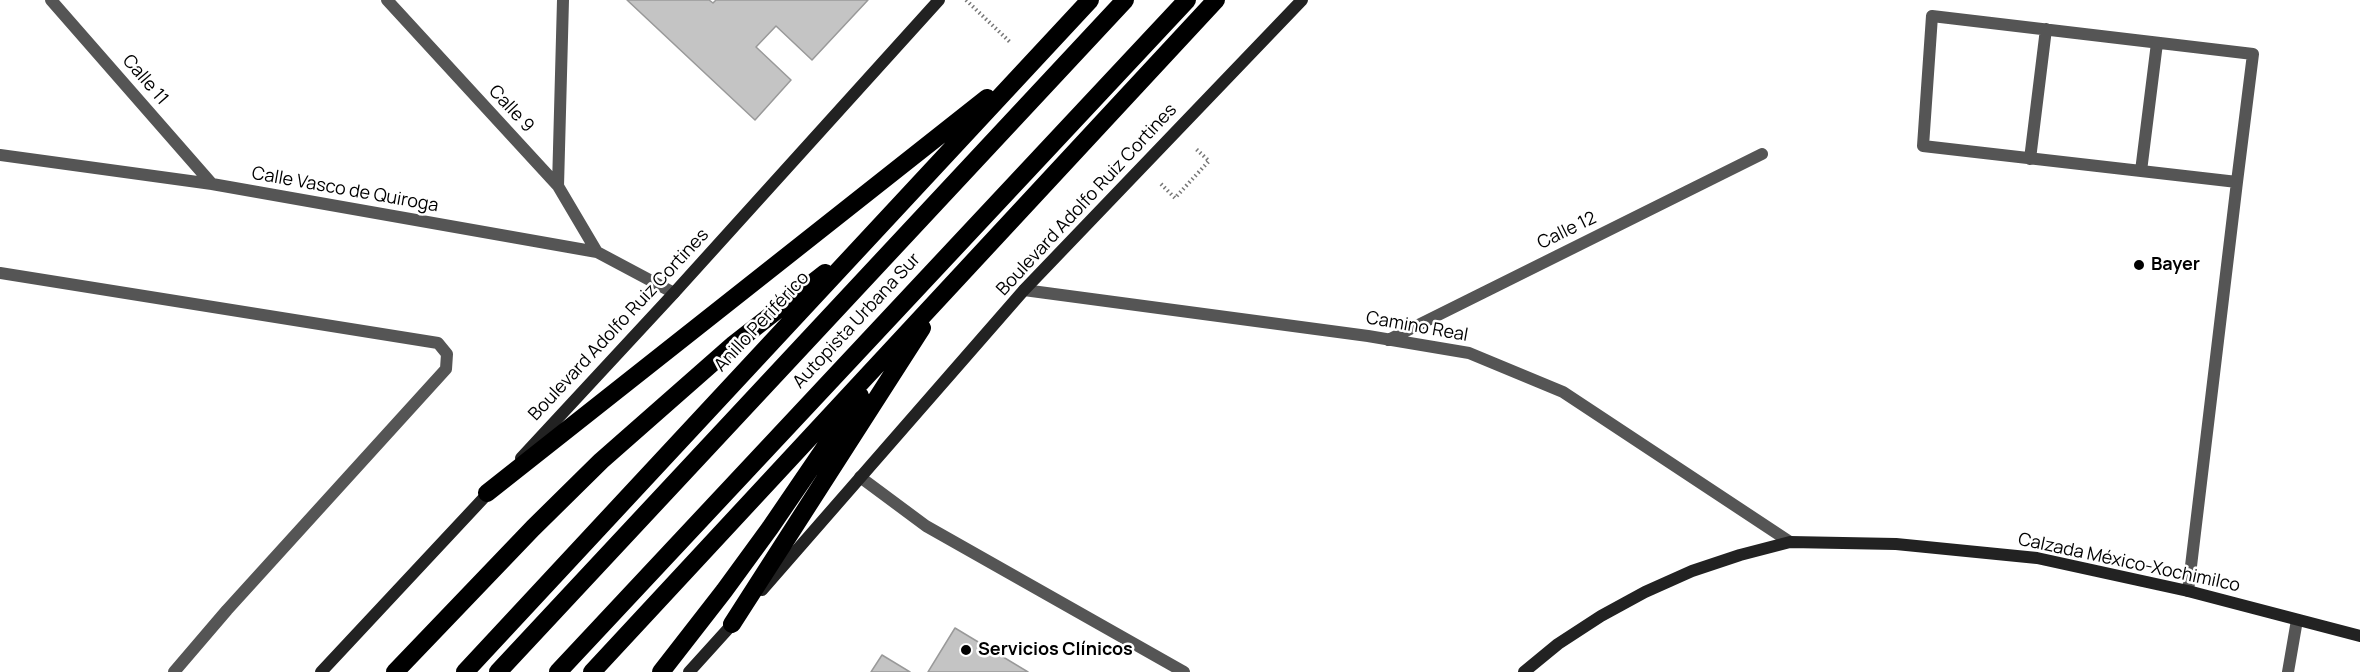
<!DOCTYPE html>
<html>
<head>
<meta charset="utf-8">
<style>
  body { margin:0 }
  canvas { display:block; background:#fff }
</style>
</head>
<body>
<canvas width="2360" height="672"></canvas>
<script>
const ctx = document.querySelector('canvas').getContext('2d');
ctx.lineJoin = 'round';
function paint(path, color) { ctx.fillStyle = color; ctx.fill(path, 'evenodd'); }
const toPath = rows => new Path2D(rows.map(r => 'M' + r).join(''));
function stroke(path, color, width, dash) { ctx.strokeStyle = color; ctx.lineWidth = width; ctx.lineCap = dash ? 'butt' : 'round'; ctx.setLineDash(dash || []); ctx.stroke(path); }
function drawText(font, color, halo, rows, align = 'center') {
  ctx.font = font + ' Manrope,sans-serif'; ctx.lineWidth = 5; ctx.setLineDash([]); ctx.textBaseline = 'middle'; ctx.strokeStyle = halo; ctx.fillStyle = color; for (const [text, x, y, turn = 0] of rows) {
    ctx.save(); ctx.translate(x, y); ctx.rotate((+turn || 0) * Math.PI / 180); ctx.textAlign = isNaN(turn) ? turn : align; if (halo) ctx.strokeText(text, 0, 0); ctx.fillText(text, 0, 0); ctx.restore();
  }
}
const building = toPath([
  [627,0,709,0,713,3,716,0,868,0,812,60,776,26,756,47,791,80,755,120,627,0],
  [955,628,1028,672,928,672,955,628],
  [882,655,910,672,871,672,882,655]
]);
paint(building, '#c4c4c4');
stroke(building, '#999', 1.5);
stroke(toPath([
  [966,0,1011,43],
  [1161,184,1175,198,1209,161,1195,148]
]), '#777', 4, [1.5, 3]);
stroke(toPath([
  [2030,159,2046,29],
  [2141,171,2157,43],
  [0,273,438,343,447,354,446,369,227,610,174,672],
  [860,477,926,526,1184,672],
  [2188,591,2237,182,2253,54,1932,16,1923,146,2237,182],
  [2288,672,2297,620]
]), '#555', 12);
stroke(toPath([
  [51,0,212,184],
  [387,0,558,186,597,252],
  [0,155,212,184,597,252,674,293],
  [558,186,563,0],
  [1024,290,1368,336,1469,353,1563,392,1790,542],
  [1388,340,1762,154]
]), '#555', 12);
stroke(toPath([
  [521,458,674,293,939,0],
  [762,590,1024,290,1302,0],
  [321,672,493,488],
  [689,672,737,619],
  [1524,672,1558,644,1601,616,1645,592,1692,571,1740,555,1790,542,1896,544,2037,558,2188,591,2360,636]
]), '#222', 12);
stroke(toPath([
  [487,493,987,98],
  [732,624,922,328],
  [395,672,533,528,601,461,734,344,825,273],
  [465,672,1090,0],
  [498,672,1125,0],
  [558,672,1187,0],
  [592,672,1216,0],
  [661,672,724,591,770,528,860,396]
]), '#000', 18);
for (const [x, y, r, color] of [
  [2139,265,6,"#000"],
  [966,650,6,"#000"]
]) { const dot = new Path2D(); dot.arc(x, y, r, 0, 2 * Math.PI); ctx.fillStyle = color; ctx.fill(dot); stroke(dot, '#fff', 2); }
drawText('18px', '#000', '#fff', [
  ["Calle 11",145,80,49],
  ["Calle 9",511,109,47],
  ["Calle Vasco de Quiroga",345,190,10],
  ["Boulevard Adolfo Ruiz Cortines",1087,200,-47],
  ["Calle 12",1567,231,-26],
  ["Autopista Urbana Sur",857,321,-47],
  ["Anillo Periférico",762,322,-47],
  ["Boulevard Adolfo Ruiz Cortines",619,325,-47],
  ["Camino Real",1417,327,10],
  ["Calzada México-Xochimilco",2129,563,12]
]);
drawText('bold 18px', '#000', '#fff', [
  ["Bayer",2151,265],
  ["Servicios Clínicos",978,650]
], 'left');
</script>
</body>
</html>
